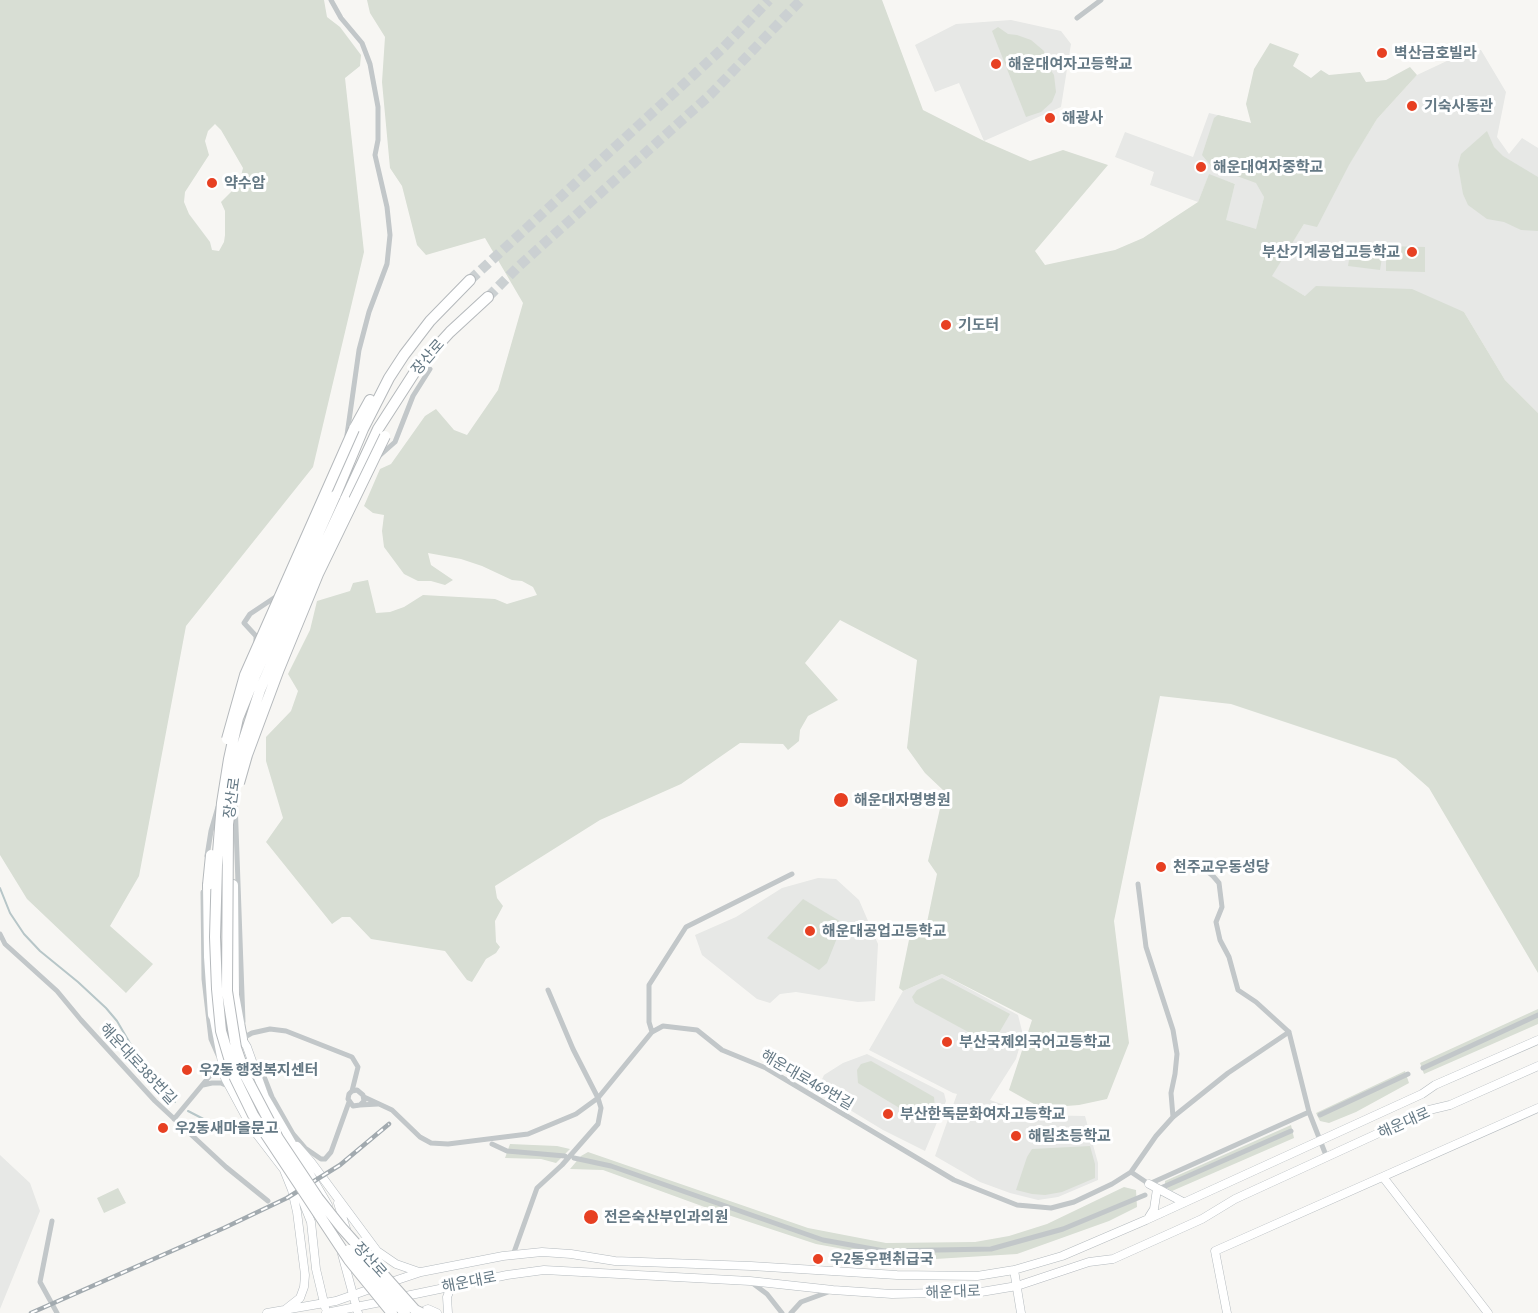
<!DOCTYPE html>
<html>
<head>
<meta charset="utf-8">
<style>
  body { margin:0 }
  canvas { display:block; background:#f7f6f3 }
</style>
</head>
<body>
<canvas width="1538" height="1313"></canvas>
<script>
const ctx = document.querySelector('canvas').getContext('2d');
ctx.lineJoin = 'round';
function paint(path, color) { ctx.fillStyle = color; ctx.fill(path, 'evenodd'); }
const toPath = rows => new Path2D(rows.map(r => 'M' + r).join(''));
function stroke(path, color, width, dash) { ctx.strokeStyle = color; ctx.lineWidth = width; ctx.lineCap = dash ? 'butt' : 'round'; ctx.setLineDash(dash || []); ctx.stroke(path); }
function drawText(font, color, halo, rows, align = 'center') {
  ctx.font = font + ' "Asap Condensed","Noto Sans KR",sans-serif'; ctx.lineWidth = 6; ctx.setLineDash([]); ctx.textBaseline = 'middle'; ctx.strokeStyle = halo; ctx.fillStyle = color; for (const [text, x, y, turn = 0] of rows) {
    ctx.save(); ctx.translate(x, y); ctx.rotate((+turn || 0) * Math.PI / 180); ctx.textAlign = isNaN(turn) ? turn : align; if (halo) ctx.strokeText(text, 0, 0); ctx.fillText(text, 0, 0); ctx.restore();
  }
}
paint(toPath([
  [1011,20,1061,31,1071,44,1061,107,984,141,959,83,935,92,915,45,956,24],
  [1481,50,1506,92,1497,137,1509,154,1522,138,1538,148,1538,413,1505,380,1464,312,1305,296,1271,276,1304,224,1351,161,1377,119,1417,75,1466,52],
  [1209,113,1251,123,1264,197,1256,230,1225,220,1235,184,1209,175,1198,202,1150,185,1154,172,1115,157,1125,132,1193,157],
  [818,878,836,879,859,900,878,944,875,1001,858,1002,796,992,780,994,770,1003,757,999,702,955,695,935,736,917,782,888],
  [942,974,1018,1015,1023,1035,1016,1059,990,1100,1033,1115,1085,1116,1098,1163,1098,1180,1058,1197,1038,1200,1010,1193,980,1182,935,1156,957,1094,953,1093,869,1050,903,991],
  [867,1054,944,1093,946,1101,925,1151,883,1130,817,1090,824,1075,843,1063],
  [0,1155,30,1183,40,1211,0,1309]
]), '#e7e8e6');
paint(toPath([
  [0,0,324,0,327,17,340,27,361,55,360,66,345,78,364,252,313,467,186,626,139,876,110,926,153,964,126,993,27,899,0,855],
  [215,124,221,130,243,168,239,184,221,202,225,211,225,235,224,242,219,251,212,250,210,242,189,214,184,202,185,192,209,155,205,141,208,131],
  [367,0,882,0,923,110,984,141,1030,161,1063,150,1108,165,1035,251,1045,265,1115,250,1143,238,1198,202,1209,174,1235,184,1226,220,1256,229,1264,197,1256,183,1212,167,1202,155,1214,118,1218,115,1251,123,1246,104,1254,69,1270,43,1299,54,1293,66,1311,78,1321,70,1329,75,1360,72,1366,82,1386,80,1410,67,1417,75,1377,119,1349,165,1317,227,1304,224,1272,276,1305,296,1316,286,1412,289,1464,312,1505,380,1538,413,1538,973,1429,788,1396,759,1231,704,1160,696,1114,921,1129,1043,1107,1099,1079,1105,1041,1108,1009,1090,1032,1020,942,974,903,991,899,988,910,935,925,932,937,874,928,861,944,791,925,773,907,748,917,660,840,620,805,663,838,700,808,716,800,730,799,741,788,750,783,744,740,743,681,784,600,820,495,886,497,898,503,906,495,921,496,942,500,947,496,953,486,959,472,982,467,980,445,951,371,939,350,917,342,917,332,924,266,842,283,818,266,761,266,737,291,711,298,691,288,674,310,630,317,601,350,591,353,583,368,580,376,613,390,612,404,607,423,595,495,599,507,604,537,595,533,587,522,581,512,580,482,566,461,559,428,553,431,565,453,580,445,585,431,581,418,581,404,574,384,547,382,531,384,515,373,513,364,506,380,469,391,464,425,416,436,409,454,430,467,435,498,390,523,303,485,238,426,255,417,245,402,186,390,168,382,82,385,37,370,13],
  [998,27,1008,34,1017,35,1031,40,1044,51,1048,66,1054,75,1056,92,1052,102,1041,112,1026,117,992,31],
  [1487,131,1494,147,1503,156,1538,177,1538,231,1521,230,1504,222,1487,219,1468,205,1463,194,1458,165,1461,154],
  [1386,246,1425,247,1425,272,1386,271],
  [1351,247,1383,251,1380,270,1348,266],
  [803,899,843,923,827,963,819,970,767,938],
  [942,978,1010,1014,992,1045,915,1003,912,997,917,990],
  [1538,1009,1538,1024,1424,1074,1420,1063],
  [871,1061,934,1097,935,1107,928,1119,916,1118,858,1083,857,1070,861,1064],
  [1405,1071,1409,1083,1356,1112,1329,1123,1320,1121,1316,1113],
  [1291,1125,1294,1138,1172,1191,1165,1187,1165,1181],
  [510,1144,557,1146,570,1149,556,1163,541,1159,505,1158],
  [1090,1146,1095,1164,1095,1178,1062,1192,1045,1195,1032,1194,1016,1190,1027,1157,1032,1149],
  [588,1152,808,1228,886,1243,975,1242,1009,1236,1047,1224,1124,1187,1136,1190,1137,1207,1109,1221,1017,1254,919,1260,893,1258,816,1244,710,1209,603,1170,570,1169,581,1156],
  [118,1188,126,1203,104,1213,97,1198]
]), '#d8ded4');
stroke(toPath([
  [0,888,10,913,24,934,40,951,78,982,106,1008,117,1021,138,1057,157,1083,175,1102],
  [188,1111,221,1128,244,1134]
]), '#b7c6c8', 2);
stroke(toPath([
  [470,280,723,48,769,0],
  [488,297,519,266,710,95,801,0]
]), '#cbd0d2', 10, [10, 5]);
const secondary = toPath([
  [213,1015,225,1078,252,1128,285,1171],
  [242,1039,247,1047,265,1097,328,1205],
  [297,1146,311,1162,377,1251,396,1264,419,1272],
  [284,1170,292,1190,297,1212,305,1275,304,1287,300,1298,286,1309],
  [1383,1177,1488,1313],
  [1149,1184,1183,1202],
  [300,1194,311,1222,316,1269,325,1307],
  [338,1203,348,1235],
  [1149,1217,1154,1209,1157,1189],
  [342,1254,358,1313],
  [1014,1270,1021,1313],
  [388,1283,421,1272,503,1256,542,1252,571,1254,615,1261,751,1266,897,1275,977,1276,1014,1270,1062,1256,1146,1220,1422,1094,1435,1085,1538,1040],
  [401,1297,507,1275,544,1270,750,1281,833,1290,892,1294,981,1292,1017,1286,1089,1262,1113,1259,1202,1219,1235,1199,1429,1110,1450,1105,1538,1066],
  [267,1313,336,1301,376,1287],
  [326,1313,386,1301],
  [419,1313,428,1309,437,1313],
  [448,1313,447,1297,452,1285],
  [1227,1313,1215,1251,1538,1108]
]);
const highway = toPath([
  [354,429,370,400],
  [335,496,363,429,389,378,404,355,430,321,470,280],
  [345,500,378,429,418,367,450,332,488,297],
  [208,885,209,957,213,1015],
  [233,885,234,995,242,1039]
]);
stroke(secondary, '#b4babe', 9);
stroke(highway, '#b5b9bc', 12);
stroke(toPath([
  [331,0,341,18,362,43,370,64,378,107,378,140,375,155,387,207,390,235,387,264,369,312,359,350,347,435],
  [1077,18,1101,0],
  [378,457,395,442,413,396,430,369],
  [256,644,256,636,244,623,250,614,277,596],
  [235,800,243,1022],
  [207,856,211,831,218,807],
  [1195,861,1213,876,1219,883,1222,907,1216,922,1220,940,1229,957,1238,990,1256,1002,1289,1032,1309,1112,1327,1158],
  [1138,884,1146,947,1173,1030,1177,1054,1175,1074,1171,1093,1173,1117],
  [203,892,204,979,211,1039,218,1055],
  [0,934,5,944,57,991,81,1020,155,1101,226,1167,268,1201],
  [652,1032,649,1022,649,985,686,927,792,874],
  [243,1038,252,1033,270,1029,286,1031,352,1057,358,1067,352,1091,349,1094,348,1099,353,1106,360,1105,364,1101,363,1095,357,1090,352,1091],
  [255,1064,263,1074,272,1097,293,1134,305,1148,321,1159,325,1159,331,1152,349,1102],
  [1423,1068,1538,1015],
  [203,1085,212,1083,221,1083,228,1086],
  [364,1097,392,1110,420,1137,431,1143,448,1144,528,1134,576,1114,598,1098,652,1032,663,1026,697,1030,722,1050,766,1068,954,1180,1017,1205,1051,1208,1074,1202,1112,1184,1131,1172,1156,1136,1173,1117,1228,1073,1289,1032],
  [360,1105,378,1104],
  [1320,1115,1408,1074],
  [174,1119,223,1060],
  [492,1144,507,1151,565,1156],
  [574,1158,611,1166,823,1240,884,1251,991,1249,1063,1229,1145,1195],
  [1131,1172,1149,1184,1309,1112],
  [1163,1187,1291,1131],
  [52,1221,40,1282,57,1313],
  [513,1255,537,1188,562,1165,598,1124,601,1108,598,1098,573,1049,548,990],
  [751,1282,767,1294,782,1313],
  [791,1313,801,1302,831,1291]
]), '#c2c7c9', 5);
stroke(secondary, '#fff', 8);
stroke(highway, '#fff', 10);
const rail = toPath([
  [31,1313,224,1228,287,1198,340,1165,389,1124]
]);
stroke(rail, '#a2aaaf', 4.5);
stroke(rail, '#fff', 2, [7]);
const highwayBridge = toPath([
  [335,496,255,676,238,718,229,759,222,803,217,865,215,937,217,989,221,1031,235,1078,253,1115,349,1260,392,1313],
  [345,500,309,577,260,690,237,761,228,824,227,991,236,1048,246,1077,278,1138,318,1198,341,1227,415,1310,421,1313],
  [227,739,245,675,354,429],
  [239,783,247,755,279,669,318,574,385,436],
  [208,885,211,855],
  [349,1250,405,1313]
]);
stroke(highwayBridge, '#b5b9bc', 12, []);
stroke(highwayBridge, '#fff', 10);
for (const [x, y, r, color] of [
  [1382,53,6,"#e74022"],
  [996,64,6,"#e74022"],
  [1412,106,6,"#e74022"],
  [1050,118,6,"#e74022"],
  [1201,167,6,"#e74022"],
  [212,183,6,"#e74022"],
  [1412,252,6,"#e74022"],
  [946,325,6,"#e74022"],
  [841,800,8,"#e74022"],
  [1161,867,6,"#e74022"],
  [810,931,6,"#e74022"],
  [947,1042,6,"#e74022"],
  [187,1070,6,"#e74022"],
  [888,1114,6,"#e74022"],
  [163,1128,6,"#e74022"],
  [1016,1136,6,"#e74022"],
  [591,1217,8,"#e74022"],
  [818,1259,6,"#e74022"]
]) { const dot = new Path2D(); dot.arc(x, y, r, 0, 2 * Math.PI); ctx.fillStyle = color; ctx.fill(dot); stroke(dot, '#fff', 2); }
drawText('bold 15px', '#657985', '#fff', [
  ["벽산금호빌라",1394,53],
  ["해운대여자고등학교",1008,64],
  ["기숙사동관",1424,106],
  ["해광사",1062,118],
  ["해운대여자중학교",1213,167],
  ["약수암",224,183],
  ["부산기계공업고등학교",1400,252,"right"],
  ["기도터",958,325],
  ["해운대자명병원",854,800],
  ["천주교우동성당",1173,867],
  ["해운대공업고등학교",822,931],
  ["부산국제외국어고등학교",959,1042],
  ["우2동 행정복지센터",199,1070],
  ["부산한독문화여자고등학교",900,1114],
  ["우2동새마을문고",175,1128],
  ["해림초등학교",1028,1136],
  ["전은숙산부인과의원",604,1217],
  ["우2동우편취급국",830,1259]
], 'left');
drawText('15px', '#657985', '#fff', [
  ["장산로",428,357,-49],
  ["장산로",232,798,-82],
  ["해운대로383번길",138,1064,47],
  ["해운대로469번길",807,1080,30],
  ["해운대로",1404,1123,-24],
  ["장산로",370,1260,48],
  ["해운대로",469,1282,-11],
  ["해운대로",953,1292,-2]
]);
</script>
</body>
</html>
